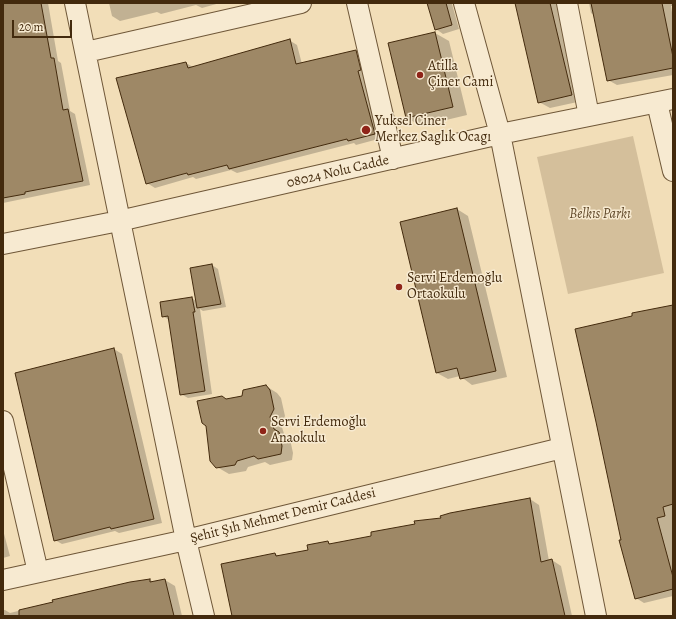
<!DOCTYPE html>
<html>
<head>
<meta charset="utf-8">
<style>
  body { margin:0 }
  #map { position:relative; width:676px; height:619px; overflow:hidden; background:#f2deb8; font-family:Alegreya,serif }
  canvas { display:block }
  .frame { position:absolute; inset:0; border:4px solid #432a0d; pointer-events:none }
  .scale { position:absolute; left:12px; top:20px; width:60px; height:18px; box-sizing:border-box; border:2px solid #432a0d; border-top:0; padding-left:5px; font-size:12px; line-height:14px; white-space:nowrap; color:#432a0d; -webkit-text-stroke:3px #f7ead1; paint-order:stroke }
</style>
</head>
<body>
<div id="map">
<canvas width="676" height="619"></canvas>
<div class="frame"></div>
<div class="scale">20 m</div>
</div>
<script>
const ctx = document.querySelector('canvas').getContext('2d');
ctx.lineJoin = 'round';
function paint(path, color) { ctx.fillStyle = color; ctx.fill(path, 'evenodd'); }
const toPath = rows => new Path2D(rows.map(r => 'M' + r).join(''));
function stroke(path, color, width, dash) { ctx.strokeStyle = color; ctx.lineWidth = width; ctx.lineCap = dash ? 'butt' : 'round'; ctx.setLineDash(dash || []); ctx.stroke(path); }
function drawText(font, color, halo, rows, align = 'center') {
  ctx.font = font + ' Alegreya,serif'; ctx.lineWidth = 3; ctx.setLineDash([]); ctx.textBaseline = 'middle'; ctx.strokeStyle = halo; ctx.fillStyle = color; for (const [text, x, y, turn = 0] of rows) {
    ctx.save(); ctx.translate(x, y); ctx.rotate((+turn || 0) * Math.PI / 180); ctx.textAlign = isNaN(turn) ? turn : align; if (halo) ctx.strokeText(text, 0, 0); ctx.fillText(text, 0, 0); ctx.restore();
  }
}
paint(toPath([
  [633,136,664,273,568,294,537,157]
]), '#d4bf9b');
paint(toPath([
  [3,3,48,3,58,61,61,63,70,111,75,114,90,185,3,203],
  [109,3,220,3,202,8,196,5,161,14,157,12,120,21,112,16],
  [433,3,452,4,459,29,443,34,436,29],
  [516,3,559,3,582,101,550,108,539,102],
  [589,3,673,3,673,6,671,6,673,18,673,75,617,85,608,80,595,16,591,13],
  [435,33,449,41,467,115,421,126,407,118],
  [289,40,297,45,302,64,356,51,363,55,382,138,356,145,354,143,237,173,231,170,196,179,193,177,155,188,147,183,186,63,193,67],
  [457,209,468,216,507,377,472,385,460,376,448,379,437,373],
  [212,265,218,269,226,307,203,311,200,309,212,394,188,398,181,394,169,320,163,316,192,298,196,301],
  [673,306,673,596,644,603,636,598,622,541,634,317],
  [114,349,122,354,162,523,119,533,115,531,62,544,55,540],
  [266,386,277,393,281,398,285,416,281,424,285,437,290,439,293,453,292,460,270,465,265,462,248,467,246,471,229,474,217,467,227,400,242,396],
  [530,499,539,505,549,561,552,560,561,566,572,616,244,616,275,554,280,556,309,551,328,542,332,545,373,537],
  [3,530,10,556,3,558],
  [150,580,154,582,165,580,175,586,182,616,3,616,3,610,5,610,10,613,130,583]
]), '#0003');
const building = toPath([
  [3,3,41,3,51,58,54,58,63,110,68,109,83,181,25,192,25,194,3,198,3,3],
  [427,3,446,3,452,25,435,30,427,3],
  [515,3,550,3,572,95,538,103,515,3],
  [591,3,662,3,673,57,673,68,607,81,591,3],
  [435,32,453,107,406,118,388,43,435,32],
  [290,39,296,64,356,50,361,70,358,71,375,134,348,141,347,139,229,169,227,165,188,175,187,173,146,184,116,78,186,62,188,68,290,39],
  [457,208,496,371,460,379,457,368,436,373,400,222,457,208],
  [212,264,221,304,197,308,190,268,212,264],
  [192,297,195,312,193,312,205,391,180,395,168,316,162,317,160,302,192,297],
  [673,305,673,504,663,507,665,516,657,518,673,577,673,589,635,599,619,540,621,540,596,422,575,329,632,316,632,313,673,305],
  [114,348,154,519,111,529,110,527,54,541,15,373,114,348],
  [266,385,270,390,274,409,270,417,274,429,279,432,282,446,281,454,258,459,254,456,237,461,235,465,216,468,210,461,206,426,202,423,197,401,222,396,226,399,242,396,243,390,266,385],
  [530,498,541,562,552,559,565,616,232,616,221,564,275,553,276,556,308,550,307,545,328,541,329,544,371,536,371,532,415,524,414,521,441,518,440,516,450,513,530,498],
  [150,579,150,582,165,579,174,616,19,616,19,610,53,602,52,600,130,582,150,579]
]);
paint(building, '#9e8866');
stroke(building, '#432a0d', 1);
const minor = toPath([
  [75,3,186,540,204,616],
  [357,3,393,159],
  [464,3,500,134,596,616],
  [567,3,589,116],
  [86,52,301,3],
  [657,103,673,171],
  [3,244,119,221,500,134,673,99],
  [3,421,38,572],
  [3,580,186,540,562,448]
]);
stroke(minor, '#6f5738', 22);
stroke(minor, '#f7ead1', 20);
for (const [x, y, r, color] of [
  [420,75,4,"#8f2418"],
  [366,130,5,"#8f2418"],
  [399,287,4,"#8f2418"],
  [263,431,4,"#8f2418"]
]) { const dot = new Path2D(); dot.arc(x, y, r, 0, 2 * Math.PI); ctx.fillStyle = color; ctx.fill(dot); stroke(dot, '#f7ead1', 1.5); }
drawText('14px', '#432a0d', '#f7ead1', [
  ["Atilla",428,67],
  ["Çiner Cami",428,83],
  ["Yuksel Ciner",375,122],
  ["Merkez Saglık Ocagı",375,138],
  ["Servi Erdemoğlu",407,279],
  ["Ortaokulu",407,295],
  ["Servi Erdemoğlu",271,423],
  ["Anaokulu",271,439]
], 'left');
drawText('14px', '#432a0d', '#f7ead1', [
  ["08024 Nolu Cadde",338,172,-13],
  ["Şehit Şıh Mehmet Demir Caddesi",283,516,-14]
]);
drawText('italic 14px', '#604829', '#f7ead1', [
  ["Belkıs Parkı",600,215]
]);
</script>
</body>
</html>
